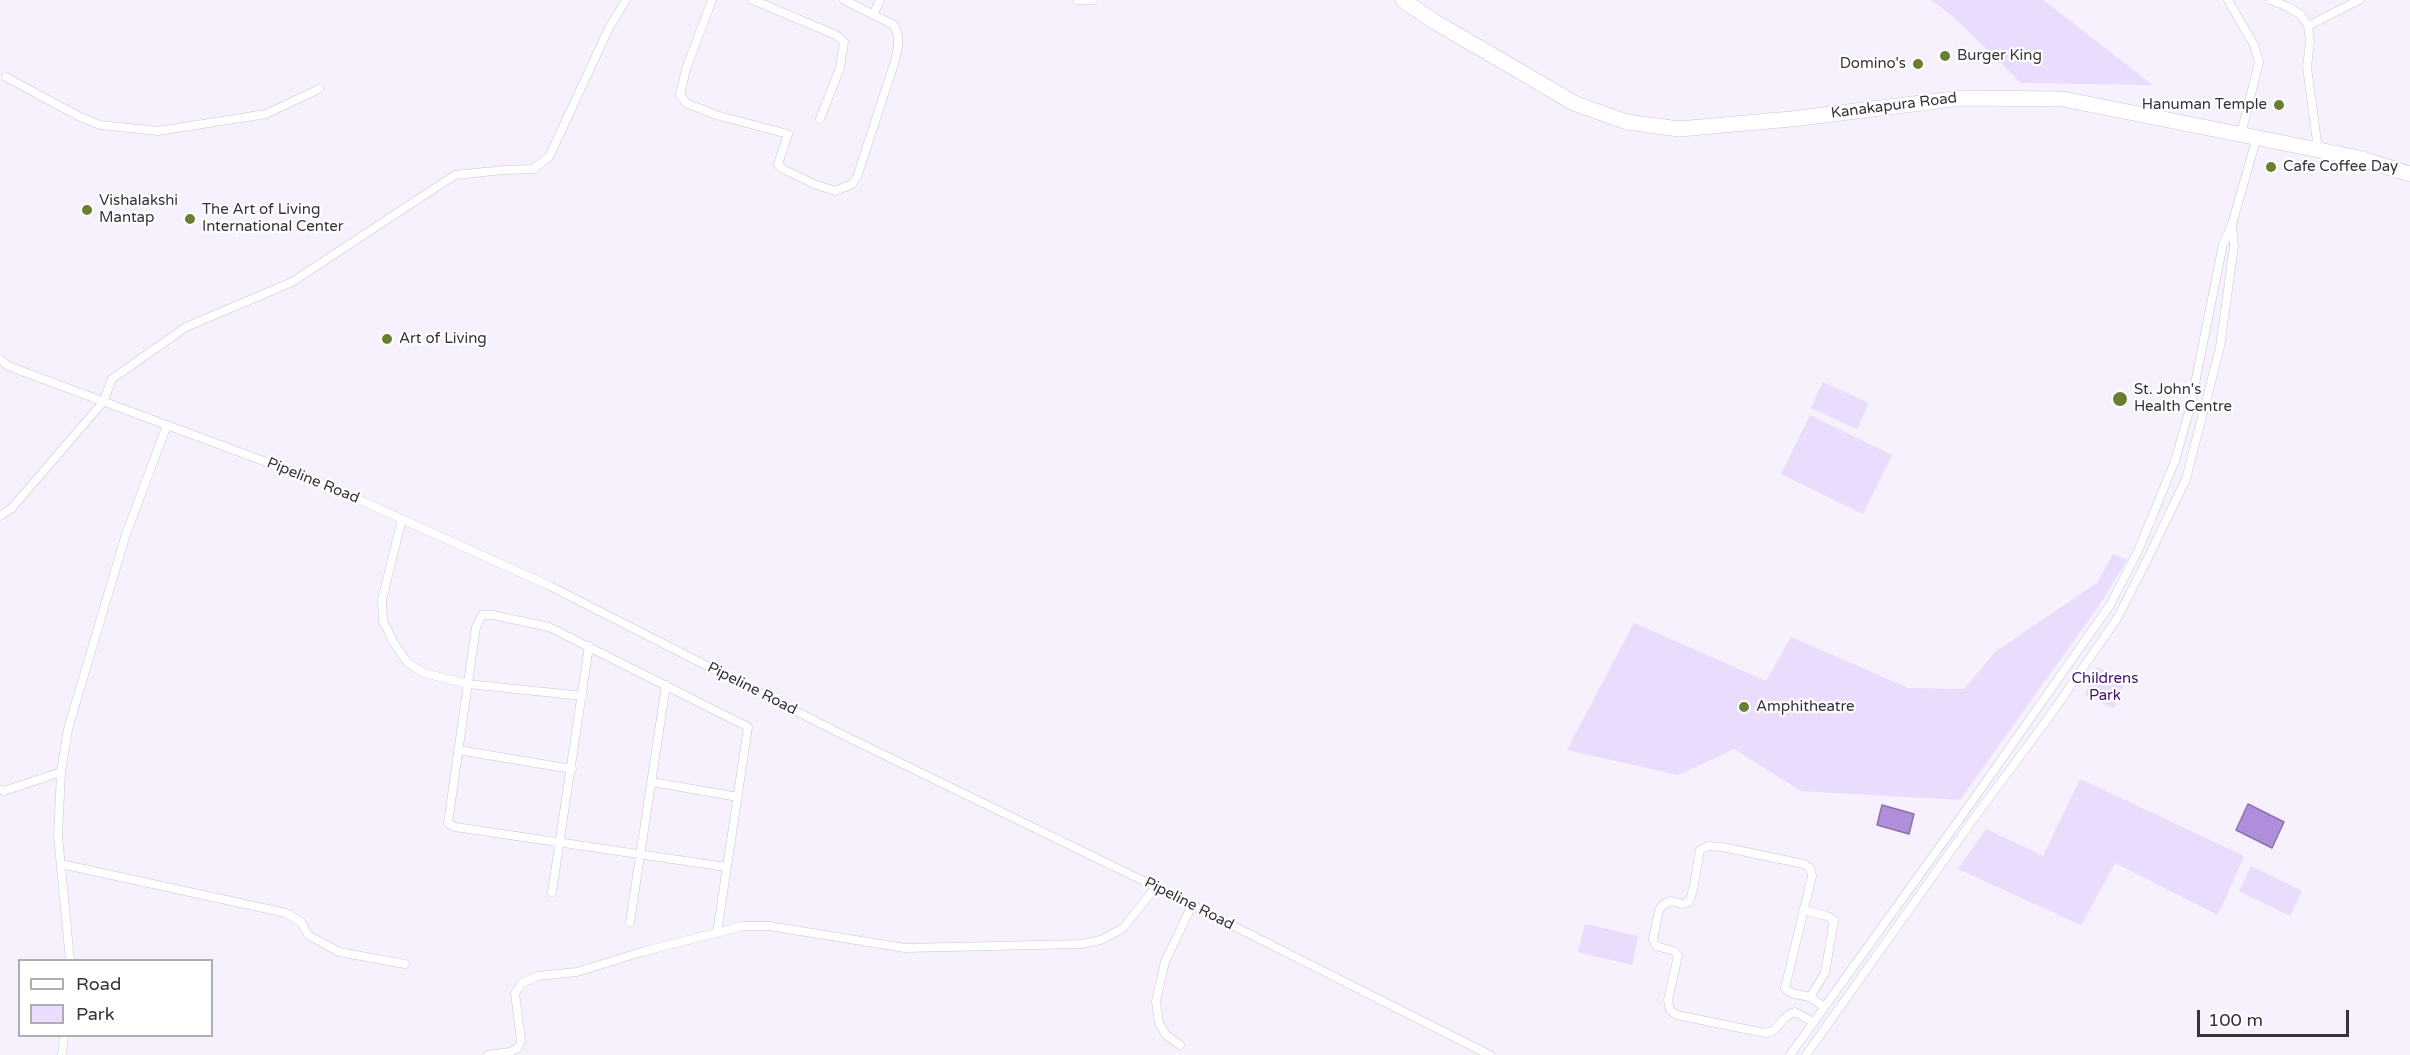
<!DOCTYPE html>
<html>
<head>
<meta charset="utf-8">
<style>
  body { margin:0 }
  #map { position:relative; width:2410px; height:1055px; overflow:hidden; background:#f6f1fd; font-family:"Varela Round",sans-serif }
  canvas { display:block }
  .legend { position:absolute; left:18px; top:959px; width:195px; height:78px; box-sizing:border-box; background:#fff; border:2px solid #afadb1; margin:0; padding:8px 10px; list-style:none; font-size:18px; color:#36333b }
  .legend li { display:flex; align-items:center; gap:12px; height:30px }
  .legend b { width:30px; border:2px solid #afadb1 }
  .scale { position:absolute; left:2197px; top:1010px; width:152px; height:27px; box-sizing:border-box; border:3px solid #36333b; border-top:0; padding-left:8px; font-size:18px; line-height:21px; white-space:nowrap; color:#36333b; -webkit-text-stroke:4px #fff; paint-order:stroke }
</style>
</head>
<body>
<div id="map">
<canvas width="2410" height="1055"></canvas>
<ul class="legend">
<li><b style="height:8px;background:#fff"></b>Road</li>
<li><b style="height:16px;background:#e9dcfc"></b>Park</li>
</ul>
<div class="scale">100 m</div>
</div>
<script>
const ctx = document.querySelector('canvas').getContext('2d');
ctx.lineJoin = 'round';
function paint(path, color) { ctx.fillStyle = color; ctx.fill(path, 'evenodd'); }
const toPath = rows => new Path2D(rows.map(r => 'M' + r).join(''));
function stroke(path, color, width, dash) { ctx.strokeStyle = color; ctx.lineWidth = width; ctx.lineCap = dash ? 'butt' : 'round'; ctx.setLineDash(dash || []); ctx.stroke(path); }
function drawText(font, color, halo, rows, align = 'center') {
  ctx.font = font + ' "Varela Round",sans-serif'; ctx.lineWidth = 4.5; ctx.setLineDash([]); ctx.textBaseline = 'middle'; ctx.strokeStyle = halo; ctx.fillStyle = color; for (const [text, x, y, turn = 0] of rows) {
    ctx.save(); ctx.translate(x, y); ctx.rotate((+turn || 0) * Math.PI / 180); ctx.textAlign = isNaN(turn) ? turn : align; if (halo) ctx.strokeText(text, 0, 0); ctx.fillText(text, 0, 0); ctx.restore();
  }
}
paint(toPath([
  [1931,0,2043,0,2153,85,2021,83,1956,19],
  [1823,382,1869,403,1857,429,1811,408],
  [1810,415,1892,455,1863,514,1781,474],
  [2113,554,2127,560,2100,604,1960,800,1801,791,1734,749,1678,775,1567,750,1634,623,1766,681,1791,637,1908,688,1964,689,1996,651,2097,583],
  [2097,667,2126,680,2114,708,2085,695],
  [2080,779,2244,856,2218,915,2115,863,2081,925,1958,869,1986,829,2043,856],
  [2251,866,2302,891,2290,916,2239,891],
  [1585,924,1638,936,1632,965,1578,952]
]), '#e9dcfc');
const water = toPath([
  [2248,804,2284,822,2272,848,2236,830,2248,804],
  [1882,805,1914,814,1909,834,1877,825,1882,805]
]);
paint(water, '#b08edc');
stroke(water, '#8b73ac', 1.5);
const street = toPath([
  [712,0,686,69,680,95,686,103,716,115,788,134,778,164,781,168,814,184,835,191,852,184,857,177,895,61,898,47,898,35,894,25,844,0],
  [753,0,836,35,844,42,840,68,820,119],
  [1077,0,1093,0],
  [2228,0,2254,45,2259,62,2241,134],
  [2271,0,2288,7,2301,15,2308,26,2310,41,2307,67,2318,149],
  [874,13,880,0],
  [2308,26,2359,0],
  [6,77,80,117,100,125,158,131,266,114,319,89],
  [0,359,8,366,320,482,550,586,843,735,1156,887,1490,1055],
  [0,516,11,509,103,402,112,379,186,327,292,282,455,175,504,170,533,169,549,157,609,28,626,0],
  [402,519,382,600,383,621,394,643,408,663,424,673,468,684,583,696],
  [458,750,572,769],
  [652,782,738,797],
  [0,790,4,791,61,772],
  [61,864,286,913,302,923,308,935,339,952,405,964],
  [552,892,589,646],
  [1803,910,1827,916,1834,920,1825,973,1810,997],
  [630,922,666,685],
  [717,933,748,727,549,627,493,615,482,615,476,627,448,823,455,827,726,867],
  [70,960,58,836,61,772,68,729,126,534,167,425],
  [1813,1022,1795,1012,1788,1015,1773,1031,1765,1033,1677,1015,1670,1010,1668,1000,1678,956,1674,951,1656,946,1653,939,1659,910,1664,904,1671,901,1682,904,1689,902,1693,890,1700,850,1708,846,1722,847,1804,864,1810,868,1812,876,1785,988,1791,993,1810,997,1824,1007],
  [1180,1045,1166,1035,1159,1023,1156,1001,1165,962,1192,905],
  [62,1055,64,1036],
  [488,1055,510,1052,518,1048,521,1041,515,993,522,983,538,976,577,972,645,951,743,926,769,926,905,948,1081,944,1101,940,1123,928,1156,887],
  [1790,1055,1966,810,2110,605,2138,551,2175,461,2190,408,2223,244,2232,224,2257,137],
  [1806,1055,1972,821,2052,713,2118,617,2149,556,2186,479,2220,347,2234,246,2232,225]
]);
const highway = toPath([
  [1403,0,1435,22,1576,104,1627,122,1679,129,1791,119,1962,98,2063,99,2359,158,2410,174]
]);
stroke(street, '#ccc4d9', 9);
stroke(highway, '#ccc4d9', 16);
stroke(street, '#fff', 8);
stroke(highway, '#fff', 15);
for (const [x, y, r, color] of [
  [1945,56,6,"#687e30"],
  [1918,64,6,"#687e30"],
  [2279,105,6,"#687e30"],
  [2271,167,6,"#687e30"],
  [87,210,6,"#687e30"],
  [190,219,6,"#687e30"],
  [387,339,6,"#687e30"],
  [2120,399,8,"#687e30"],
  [1744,707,6,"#687e30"]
]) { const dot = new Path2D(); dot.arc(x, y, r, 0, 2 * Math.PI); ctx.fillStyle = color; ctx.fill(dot); stroke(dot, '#fff', 2); }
drawText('15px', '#36333b', '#fff', [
  ["Burger King",1957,56],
  ["Domino's",1906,64,"right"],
  ["Hanuman Temple",2267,105,"right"],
  ["Cafe Coffee Day",2283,167],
  ["Vishalakshi",99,201],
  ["Mantap",99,218],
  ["The Art of Living",202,210],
  ["International Center",202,227],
  ["Art of Living",399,339],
  ["St. John's",2134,390],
  ["Health Centre",2134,407],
  ["Amphitheatre",1756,707]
], 'left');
drawText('15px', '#36333b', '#fff', [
  ["Kanakapura Road",1894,106,-7],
  ["Pipeline Road",313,481,22],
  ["Pipeline Road",752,689,27],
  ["Pipeline Road",1189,904,27]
]);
drawText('15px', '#43106d', '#fff', [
  ["Childrens",2105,679],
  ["Park",2105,696]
]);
</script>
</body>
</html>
